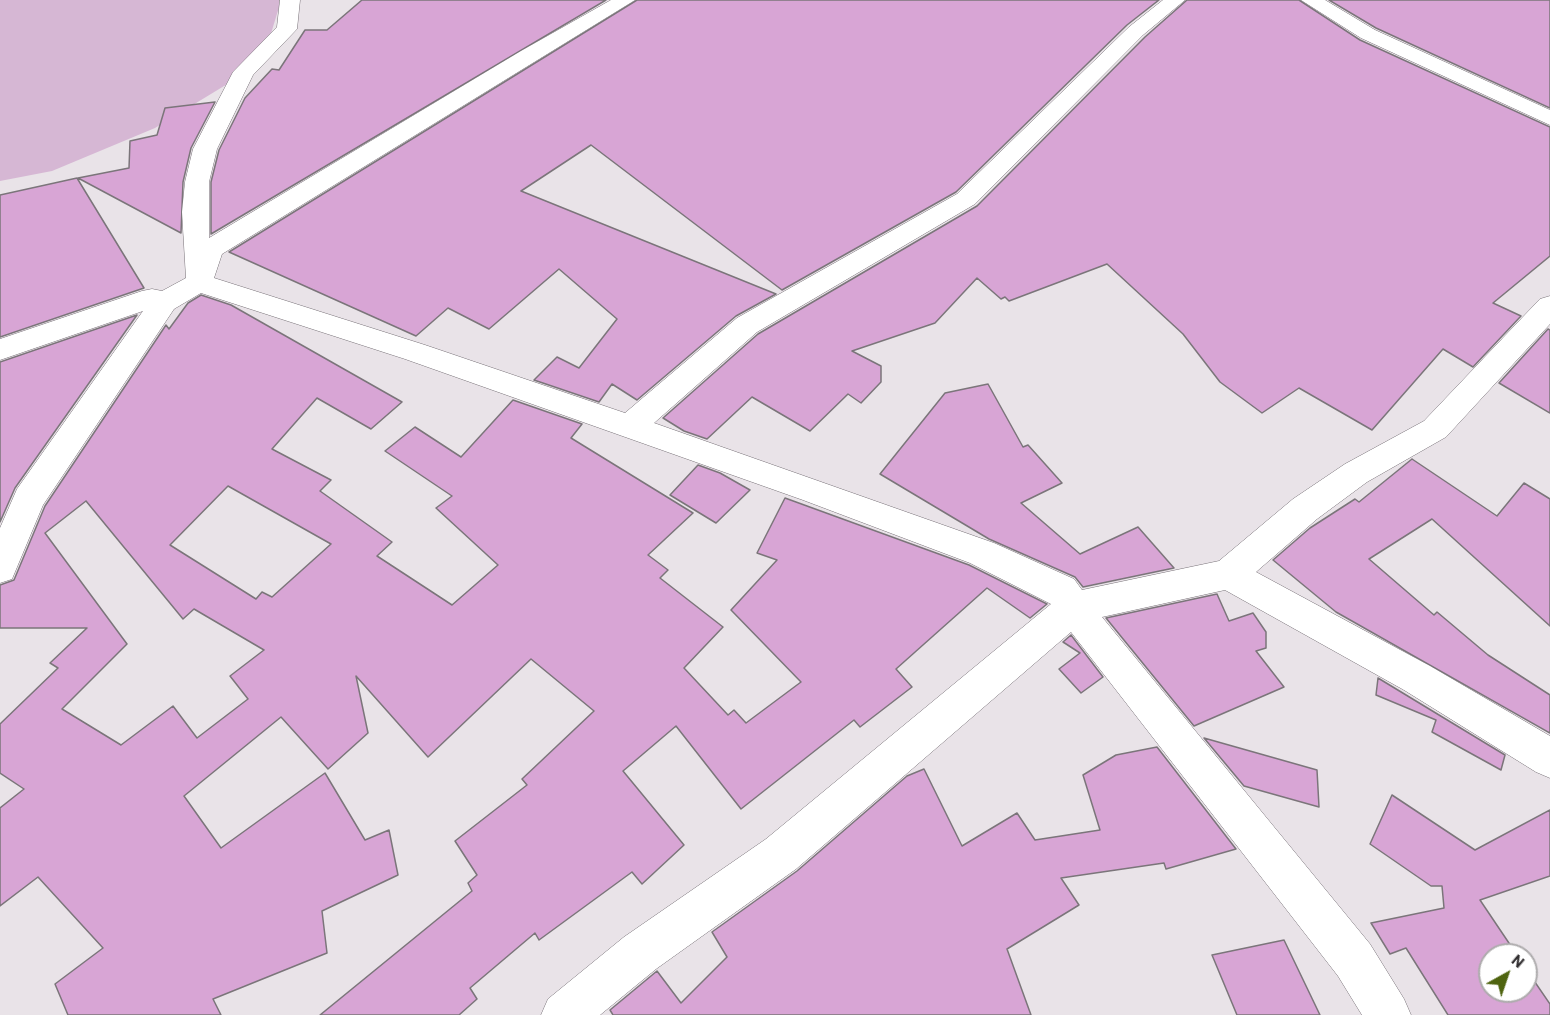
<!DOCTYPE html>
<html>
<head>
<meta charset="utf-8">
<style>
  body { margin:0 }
  #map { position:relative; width:1550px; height:1015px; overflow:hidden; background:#e9e3e8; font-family:Barlow,sans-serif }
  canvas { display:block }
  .north { position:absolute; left:1478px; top:943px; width:60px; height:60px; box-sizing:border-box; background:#fff; border:2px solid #adabac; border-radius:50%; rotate:40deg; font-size:16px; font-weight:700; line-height:24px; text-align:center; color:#312e30 }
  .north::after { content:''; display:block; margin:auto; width:21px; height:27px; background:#4f6410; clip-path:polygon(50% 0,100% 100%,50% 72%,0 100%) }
</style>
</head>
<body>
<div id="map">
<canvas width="1550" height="1015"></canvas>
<div class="north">N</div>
</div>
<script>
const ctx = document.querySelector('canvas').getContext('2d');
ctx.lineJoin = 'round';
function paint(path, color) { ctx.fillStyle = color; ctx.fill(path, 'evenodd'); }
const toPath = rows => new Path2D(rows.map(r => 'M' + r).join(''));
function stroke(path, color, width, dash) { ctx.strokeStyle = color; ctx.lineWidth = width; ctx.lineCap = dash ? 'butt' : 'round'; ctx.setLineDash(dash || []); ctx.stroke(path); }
paint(toPath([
  [0,0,279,0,280,4,269,40,229,83,155,128,52,171,0,181]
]), '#d6b7d4');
const building = toPath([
  [362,0,606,0,211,234,211,182,219,150,245,98,272,69,279,70,305,30,327,30,362,0],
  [637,0,1159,0,1127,25,956,192,782,290,591,145,521,191,776,294,736,316,637,400,612,384,599,402,534,380,557,357,579,368,617,319,559,269,489,329,448,308,416,336,229,252,637,0],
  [1187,0,1299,0,1360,40,1550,127,1550,256,1493,303,1521,316,1473,367,1443,349,1372,430,1299,388,1262,413,1220,382,1183,334,1107,264,1009,301,1005,297,1001,299,977,278,935,323,852,351,881,366,881,382,861,403,848,394,810,431,752,397,707,439,684,431,663,418,758,334,977,206,1145,37,1187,0],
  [1329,0,1550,0,1550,108,1376,28,1329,0],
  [215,102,191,148,183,182,181,233,78,178,129,168,130,141,157,135,165,108,215,102],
  [77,178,144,288,0,337,0,195,77,178],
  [201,295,231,305,402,402,371,429,317,398,272,449,331,480,320,491,392,542,377,556,452,605,498,565,436,508,452,496,385,451,415,427,461,457,513,400,582,424,571,438,693,513,648,555,668,570,660,578,723,627,684,668,728,715,734,710,746,723,801,682,731,610,777,560,757,553,785,498,969,565,1047,604,1030,618,987,588,896,669,912,687,860,727,854,720,741,809,676,726,623,771,684,845,642,884,632,872,539,940,535,933,470,988,477,999,459,1015,320,1015,472,891,468,883,477,875,455,841,527,785,522,779,594,711,531,659,428,757,356,676,368,733,328,769,281,717,184,796,221,848,325,773,365,840,389,830,398,875,322,911,327,953,213,999,221,1015,68,1015,55,984,103,948,38,877,0,906,0,808,24,789,0,773,0,724,58,668,50,663,87,628,0,628,0,585,14,580,45,506,166,325,169,329,188,303,201,295],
  [228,486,331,544,272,597,262,592,256,599,170,545,228,486],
  [86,501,183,619,194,609,264,650,230,676,248,699,197,738,173,706,121,745,62,709,127,644,45,533,86,501],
  [137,315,15,488,0,522,0,362,137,315],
  [1548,329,1550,330,1550,413,1499,383,1548,329],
  [988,384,1023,447,1028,445,1062,483,1021,503,1080,554,1138,527,1174,568,1083,587,1075,577,989,539,880,474,945,393,988,384],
  [1412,459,1497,516,1524,483,1550,499,1550,626,1432,519,1369,559,1434,615,1437,612,1488,655,1550,695,1550,733,1336,612,1273,560,1310,528,1355,499,1359,502,1412,459],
  [698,465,720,473,750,490,716,523,670,495,698,465],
  [1217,594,1229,621,1253,613,1266,632,1266,648,1256,651,1284,687,1194,726,1106,618,1217,594],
  [1071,635,1103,677,1081,693,1059,669,1080,653,1063,642,1071,635],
  [1378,678,1505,755,1501,770,1432,732,1436,720,1376,695,1378,678],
  [1204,738,1317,770,1319,807,1244,786,1204,738],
  [1157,747,1236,849,1166,869,1164,863,1061,878,1079,905,1007,949,1031,1015,613,1015,610,1010,657,971,681,1003,727,957,712,932,797,871,907,776,924,769,962,846,1017,813,1035,840,1100,830,1083,775,1116,755,1157,747],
  [1392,795,1475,850,1550,810,1550,876,1480,900,1517,955,1490,955,1490,991,1526,991,1526,969,1550,1004,1550,1015,1448,1015,1406,948,1390,954,1371,923,1444,908,1442,886,1431,886,1370,844,1392,795],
  [1284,940,1320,1015,1237,1015,1212,955,1284,940]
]);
paint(building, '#d8a5d5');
stroke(building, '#7b757a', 1.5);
const minor = toPath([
  [280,0,300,0,297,29,253,75,217,149,209,182,209,238,521,51,611,0,635,0,222,254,214,278,425,345,625,413,737,318,957,194,1129,27,1163,0,1185,0,1143,35,975,204,757,332,654,423,994,543,1074,579,1082,590,1219,561,1293,499,1345,464,1424,421,1540,299,1550,296,1550,324,1446,437,1367,482,1317,519,1256,572,1430,666,1550,736,1550,778,1536,772,1404,690,1225,590,1102,617,1370,944,1404,999,1411,1015,1362,1015,1338,976,1071,632,796,869,656,969,600,1015,541,1015,548,999,624,937,766,839,1051,604,970,563,803,500,405,359,201,293,174,309,43,505,12,579,0,583,0,528,17,489,143,311,0,360,0,339,142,291,152,289,162,291,186,278,182,212,185,182,193,149,233,72,277,27,280,0],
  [1301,0,1325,0,1375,30,1550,110,1550,125,1361,38,1301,0]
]);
stroke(minor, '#787278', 1);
paint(minor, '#fff');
</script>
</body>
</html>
